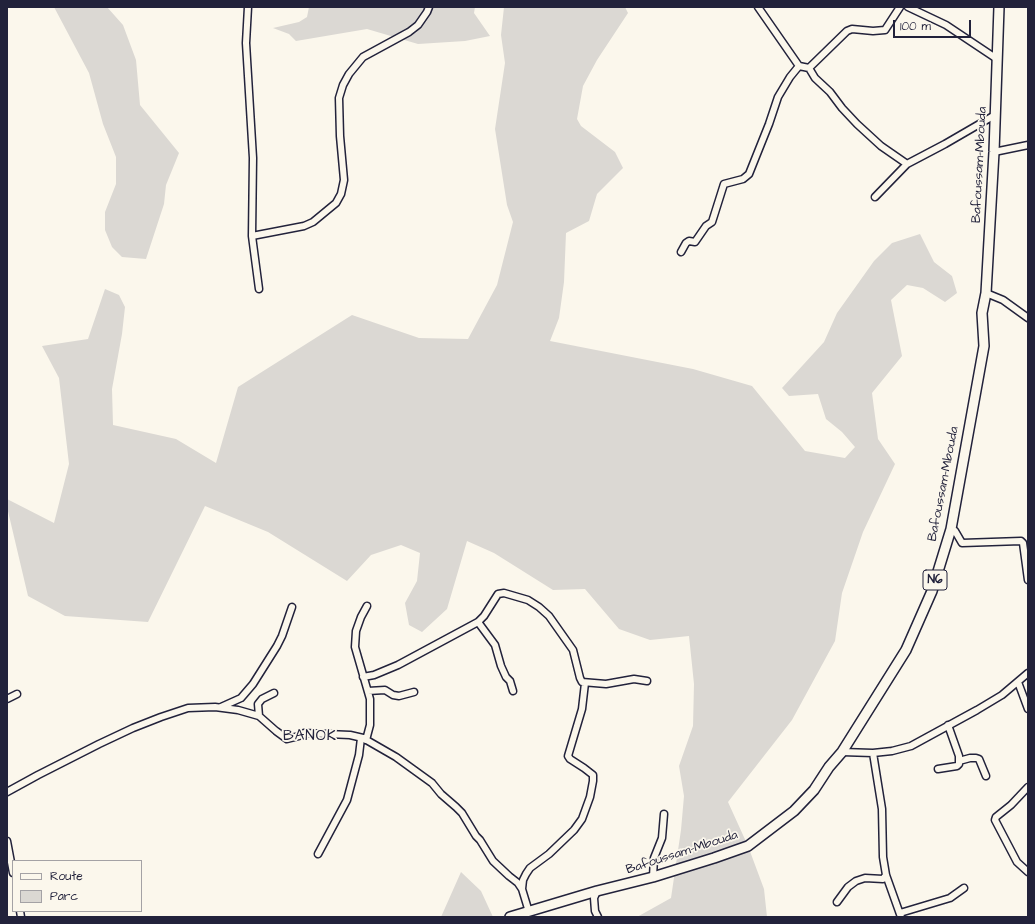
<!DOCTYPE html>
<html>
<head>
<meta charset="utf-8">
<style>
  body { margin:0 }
  #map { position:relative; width:1035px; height:924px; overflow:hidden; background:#fbf7ec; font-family:"Architects Daughter",sans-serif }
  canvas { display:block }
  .frame { position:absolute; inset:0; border:8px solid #22223b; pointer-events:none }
  .legend { position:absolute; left:12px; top:860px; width:130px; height:52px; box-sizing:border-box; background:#fbf7ec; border:1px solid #a4a2a5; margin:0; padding:5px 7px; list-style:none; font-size:12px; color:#22223b }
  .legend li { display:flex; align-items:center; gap:8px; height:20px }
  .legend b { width:20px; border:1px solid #a4a2a5 }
  .scale { position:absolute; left:893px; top:20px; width:78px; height:18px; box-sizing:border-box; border:2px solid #22223b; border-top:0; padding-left:5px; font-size:12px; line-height:14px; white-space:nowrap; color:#22223b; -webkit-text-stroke:3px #fbf7ec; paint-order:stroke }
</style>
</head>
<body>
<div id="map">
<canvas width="1035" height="924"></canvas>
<div class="frame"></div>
<ul class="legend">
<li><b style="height:5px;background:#fbf7ec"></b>Route</li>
<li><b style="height:11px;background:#dbd8d3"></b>Parc</li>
</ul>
<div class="scale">100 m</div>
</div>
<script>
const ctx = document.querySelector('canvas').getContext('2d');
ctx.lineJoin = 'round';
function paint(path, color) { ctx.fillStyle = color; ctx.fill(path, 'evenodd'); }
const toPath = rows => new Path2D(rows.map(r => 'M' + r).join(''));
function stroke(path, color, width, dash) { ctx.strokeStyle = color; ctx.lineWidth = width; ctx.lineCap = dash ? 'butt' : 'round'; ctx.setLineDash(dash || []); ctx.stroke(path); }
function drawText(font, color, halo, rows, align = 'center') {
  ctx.font = font + ' "Architects Daughter",sans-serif'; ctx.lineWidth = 3.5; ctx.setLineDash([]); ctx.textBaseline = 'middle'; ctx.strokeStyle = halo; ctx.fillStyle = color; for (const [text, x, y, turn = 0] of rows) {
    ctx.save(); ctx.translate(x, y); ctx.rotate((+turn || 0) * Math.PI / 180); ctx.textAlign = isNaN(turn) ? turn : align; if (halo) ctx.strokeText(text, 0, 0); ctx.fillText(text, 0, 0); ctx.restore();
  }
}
paint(toPath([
  [54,7,107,7,123,25,136,60,140,105,179,153,166,185,164,204,146,259,122,257,112,247,105,230,105,212,116,184,116,157,103,124,89,73],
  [309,7,475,7,474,13,490,36,465,41,418,44,367,29,296,41,289,34,273,28,299,22,307,17],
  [504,7,625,7,628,13,597,60,583,86,577,119,581,126,615,152,623,168,597,194,589,221,566,233,564,282,559,318,550,341,693,369,752,386,805,451,845,458,855,447,842,432,826,419,818,394,789,396,782,388,824,342,837,313,874,261,892,243,920,234,934,262,952,276,957,293,945,302,923,288,907,285,891,300,902,356,872,393,878,439,895,464,863,532,842,593,835,641,792,720,728,802,748,846,764,889,767,917,637,917,671,898,681,830,684,796,679,766,693,726,694,684,689,636,650,640,619,629,585,589,553,590,494,553,467,541,447,609,422,632,409,625,405,603,417,581,420,553,401,545,371,555,347,581,268,532,205,506,148,622,65,616,28,596,7,507,7,499,54,523,69,464,59,378,42,346,88,339,105,289,119,295,125,307,122,334,112,389,113,425,176,439,216,463,238,387,352,315,419,338,468,339,497,285,513,222,507,205,495,129,505,63,501,35],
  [461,872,481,891,493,917,441,917]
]), '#dbd8d3');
const minor = toPath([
  [248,7,246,43,253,158,252,236,259,289],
  [758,7,799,66,809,68,815,78,830,92,842,108,857,124,881,146,907,164],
  [908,7,946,25,997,59],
  [809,68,847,31,852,29,873,31,885,30,900,7],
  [994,152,1028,145],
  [875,197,907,164,945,144,995,115],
  [252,236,304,226,313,222,336,203,341,194,344,180,340,136,339,98,343,85,349,74,363,57,409,32,418,25,427,12,429,7],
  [681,252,686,243,689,241,695,242,706,226,712,222,724,184,743,179,749,174,769,124,778,97,790,77,799,66],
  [986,293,1003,300,1028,318],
  [951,529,955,531,962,543,1021,541,1023,543,1028,580],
  [478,622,495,645,501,666,506,677,510,681,513,691],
  [363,677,374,675,398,665,478,622,484,616,498,594,504,593,528,600,539,607,549,616,573,650,580,678,582,682,606,684,634,679,647,681],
  [1018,682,1028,709],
  [368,691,385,690,393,695,399,696,414,692],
  [7,699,17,694],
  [221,707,241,698,253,684,277,646,282,636,292,607],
  [259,716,258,704,262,699,274,693],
  [366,740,370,725,370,699,355,647,356,631,361,617,367,606],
  [842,752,873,753,892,751,911,746,977,710,1002,695,1028,673],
  [873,753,882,809,883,857,886,875,901,917],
  [959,761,970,758,976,758,979,759,986,776],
  [938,769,957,766,959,764,959,756,948,725],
  [1028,787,1011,805,996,817,995,820,1017,862,1028,872],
  [7,792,38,775,99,744,133,728,161,717,188,708,215,707,238,710,259,716,276,731,287,739,299,736,304,733,350,735,363,738,396,757,432,783,441,794,456,807,462,813,476,836,480,840,493,861,509,876,518,883,522,889],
  [7,841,13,873],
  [318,854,347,800,359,755,361,738],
  [653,877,654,858,662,838,664,814],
  [597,891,594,898,595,911,598,917],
  [837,902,848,887,856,881,865,878,883,879,886,875],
  [20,911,21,917],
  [529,912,522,889,523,880,526,874,530,868,549,854,574,830,582,819,590,797,593,781,593,775,584,768,570,759,568,756,582,709,585,683],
  [900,913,950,898,964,888]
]);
const highway = toPath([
  [510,917,597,891,653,877,714,858,748,846,794,811,814,790,829,767,842,752,906,650,932,591,951,529,984,346,982,313,986,293,994,152,999,7]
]);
stroke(minor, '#22223b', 9);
stroke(highway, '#22223b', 12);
stroke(minor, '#fbf7ec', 6);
stroke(highway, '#fbf7ec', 9);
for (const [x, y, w] of [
  [935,580,24]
]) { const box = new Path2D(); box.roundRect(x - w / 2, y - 10, w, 20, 3); ctx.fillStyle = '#fbf7ec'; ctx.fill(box); stroke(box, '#22223b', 1); }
drawText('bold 12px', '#22223b', null, [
  ["N6",935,580]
]);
drawText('13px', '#22223b', '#fbf7ec', [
  ["Bafoussam-Mbouda",980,165,-87],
  ["Bafoussam-Mbouda",944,484,-79],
  ["Bafoussam-Mbouda",682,853,-18]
]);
ctx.letterSpacing = '1px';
drawText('15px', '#22223b', '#fbf7ec', [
  ["BANOK",310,737]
]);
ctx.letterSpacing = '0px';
</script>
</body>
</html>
